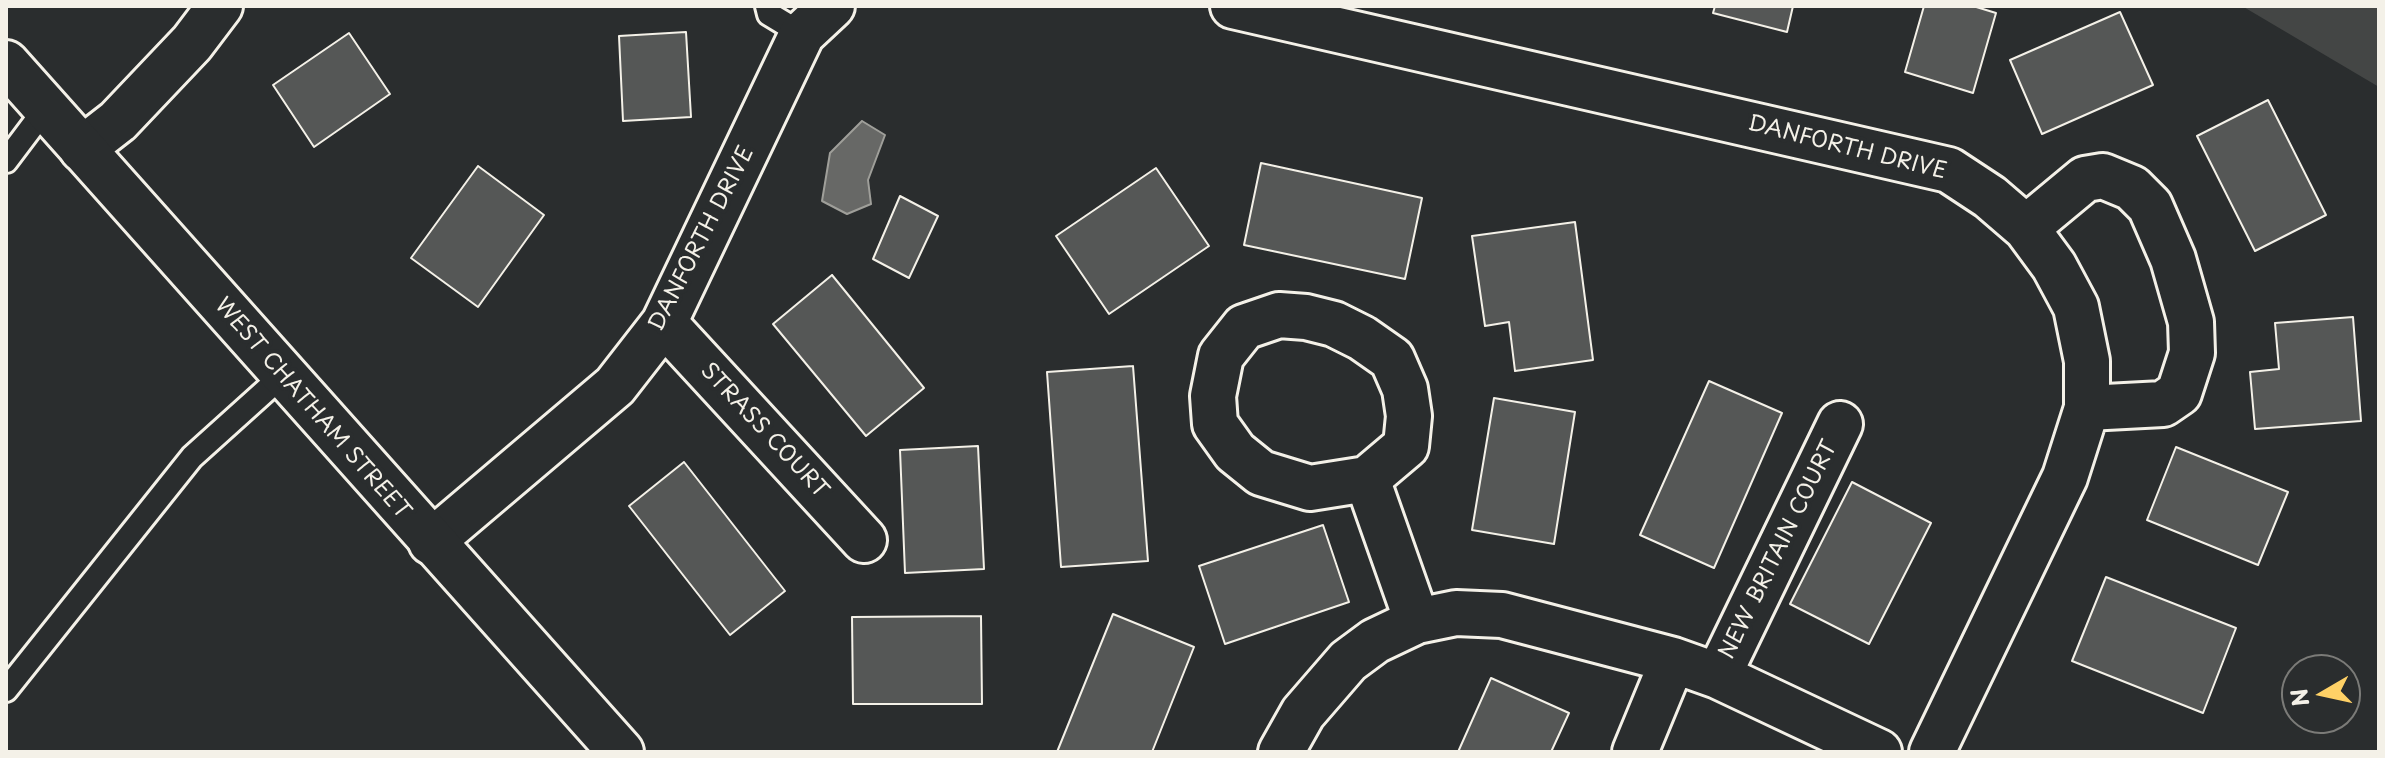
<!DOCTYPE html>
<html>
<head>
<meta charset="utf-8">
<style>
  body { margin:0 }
  #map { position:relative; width:2385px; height:758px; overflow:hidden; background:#2a2d2e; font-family:"Playpen Sans",sans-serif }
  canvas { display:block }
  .frame { position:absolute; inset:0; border:8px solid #f4f1e8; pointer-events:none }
  .north { position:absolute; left:2281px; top:654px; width:80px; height:80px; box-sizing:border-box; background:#2a2d2e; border:2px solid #7b7b78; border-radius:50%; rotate:261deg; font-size:22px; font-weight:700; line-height:32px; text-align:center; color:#f4f1e8 }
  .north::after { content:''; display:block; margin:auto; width:28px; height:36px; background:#ffd166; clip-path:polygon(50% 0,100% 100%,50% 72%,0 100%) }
</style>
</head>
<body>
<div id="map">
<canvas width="2385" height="758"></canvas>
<div class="frame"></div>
<div class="north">N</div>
</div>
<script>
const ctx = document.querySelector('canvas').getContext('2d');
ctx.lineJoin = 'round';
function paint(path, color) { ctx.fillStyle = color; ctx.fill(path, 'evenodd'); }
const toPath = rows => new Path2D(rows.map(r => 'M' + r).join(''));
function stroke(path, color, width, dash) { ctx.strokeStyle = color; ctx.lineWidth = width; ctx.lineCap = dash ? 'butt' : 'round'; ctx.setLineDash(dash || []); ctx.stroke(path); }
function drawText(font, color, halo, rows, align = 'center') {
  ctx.font = font + ' "Playpen Sans",sans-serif'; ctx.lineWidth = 8; ctx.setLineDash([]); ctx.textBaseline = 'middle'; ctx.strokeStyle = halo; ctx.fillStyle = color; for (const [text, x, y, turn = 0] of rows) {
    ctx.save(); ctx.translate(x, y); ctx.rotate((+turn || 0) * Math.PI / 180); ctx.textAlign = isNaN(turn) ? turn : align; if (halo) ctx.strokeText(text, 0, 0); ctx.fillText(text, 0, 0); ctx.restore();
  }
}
paint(toPath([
  [2242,6,2379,6,2379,87]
]), '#444645');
const water = toPath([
  [862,121,885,135,868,180,871,204,847,214,822,201,830,153,862,121]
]);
paint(water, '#676866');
stroke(water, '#9f9f9a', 2);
const building = toPath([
  [1715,6,1793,6,1787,32,1713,13,1715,6],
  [1924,6,1973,6,1996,13,1973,93,1905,72,1924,6],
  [2120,12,2153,85,2042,134,2010,60,2120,12],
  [686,32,691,117,623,121,619,36,686,32],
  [349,33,390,94,314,147,273,85,349,33],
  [2268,100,2326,215,2255,251,2197,136,2268,100],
  [1261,163,1422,198,1405,279,1244,245,1261,163],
  [478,166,544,215,478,307,411,258,478,166],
  [1156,168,1209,246,1109,314,1056,236,1156,168],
  [900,196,938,216,909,278,873,259,900,196],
  [1575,222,1593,360,1515,371,1509,322,1485,326,1472,236,1575,222],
  [832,275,924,388,866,436,773,324,832,275],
  [2353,317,2361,421,2255,429,2250,372,2279,369,2275,323,2353,317],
  [1133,366,1148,561,1061,567,1047,372,1133,366],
  [1709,381,1782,413,1714,568,1640,535,1709,381],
  [1494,398,1575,412,1554,544,1472,530,1494,398],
  [978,446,984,569,905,573,900,450,978,446],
  [2176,447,2288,492,2258,565,2147,520,2176,447],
  [684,462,785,591,730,635,629,506,684,462],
  [1852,482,1931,523,1869,644,1790,604,1852,482],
  [1323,525,1349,602,1225,644,1199,566,1323,525],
  [2106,577,2236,628,2203,713,2072,661,2106,577],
  [1113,614,1194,647,1152,752,1057,752,1113,614],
  [981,616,982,704,853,704,852,617,981,616],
  [1491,678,1569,713,1551,752,1458,752,1491,678]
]);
paint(building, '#555756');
stroke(building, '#f4f1e8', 2);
const lane = toPath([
  [767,6,769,14,802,34],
  [6,161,46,108],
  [6,690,192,457,283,375]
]);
const street = toPath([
  [1233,6,1949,170,1990,197,2026,228,2054,266,2076,307,2087,361,2087,408,2065,477,1932,752],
  [82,149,118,121,192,43,220,6],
  [2026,228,2085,179,2103,176,2132,188,2150,206,2173,259,2191,322,2192,353,2179,393,2163,404,2087,408],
  [664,323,864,540],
  [1367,479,1310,488,1261,473,1235,452,1215,424,1213,396,1221,356,1244,327,1279,315,1306,317,1334,324,1362,338,1392,359,1405,389,1409,416,1406,446,1367,479,1417,621],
  [431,542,615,386,664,323,802,34,832,6],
  [1718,676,1840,424],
  [1281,752,1303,713,1348,661,1375,641,1417,621,1456,613,1502,615,1673,660,1718,676,1879,752],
  [1635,752,1673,660]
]);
const secondary = toPath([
  [6,63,621,752]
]);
stroke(lane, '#f4f1e8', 28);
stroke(street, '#f4f1e8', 50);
stroke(secondary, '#f4f1e8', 50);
stroke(lane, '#2a2d2e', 22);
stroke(street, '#2a2d2e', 44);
stroke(secondary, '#2a2d2e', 44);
drawText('22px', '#f4f1e8', '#2a2d2e', [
  ["DANFORTH DRIVE",1847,148,14],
  ["DANFORTH DRIVE",702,239,-63],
  ["WEST CHATHAM STREET",312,409,49],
  ["STRASS COURT",764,431,47],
  ["NEW BRITAIN COURT",1779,550,-64]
]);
</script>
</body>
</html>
